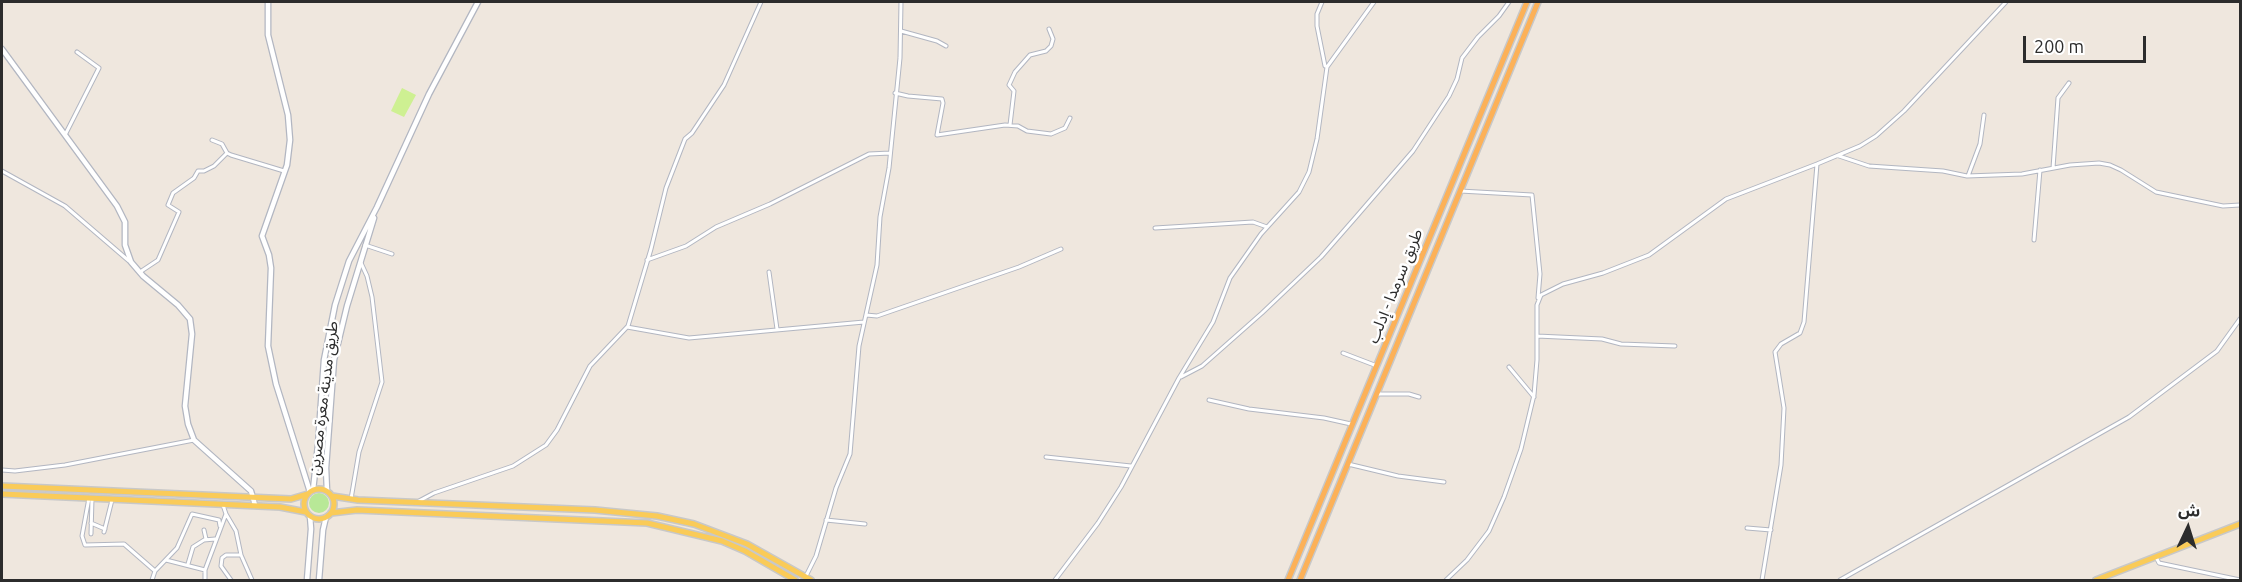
<!DOCTYPE html>
<html>
<head>
<meta charset="utf-8">
<style>
  body { margin:0 }
  #map { position:relative; width:2242px; height:582px; overflow:hidden; background:#efe7de; font-family:Ubuntu,"Noto Sans Arabic",sans-serif }
  canvas { display:block }
  .frame { position:absolute; inset:0; border:3px solid #2c2c2c; pointer-events:none }
  .north { position:absolute; left:2158px; top:498px; width:60px; height:60px; -webkit-text-stroke:4px #fff; paint-order:stroke; rotate:4deg; font-size:16px; font-weight:700; line-height:24px; text-align:center; color:#2c2c2c }
  .north::after { content:''; display:block; margin:auto; width:21px; height:27px; background:#2c2c2c; clip-path:polygon(50% 0,100% 100%,50% 72%,0 100%) }
  .scale { position:absolute; left:2023px; top:36px; width:123px; height:27px; box-sizing:border-box; border:3px solid #2c2c2c; border-top:0; padding-left:8px; font-size:18px; line-height:21px; white-space:nowrap; color:#2c2c2c; -webkit-text-stroke:4px #fff; paint-order:stroke }
</style>
</head>
<body>
<div id="map">
<canvas width="2242" height="582"></canvas>
<div class="frame"></div>
<div class="north">ش</div>
<div class="scale">200 m</div>
</div>
<script>
const ctx = document.querySelector('canvas').getContext('2d');
ctx.lineJoin = 'round';
function paint(path, color) { ctx.fillStyle = color; ctx.fill(path, 'evenodd'); }
const toPath = rows => new Path2D(rows.map(r => 'M' + r).join(''));
function stroke(path, color, width, dash) { ctx.strokeStyle = color; ctx.lineWidth = width; ctx.lineCap = dash ? 'butt' : 'round'; ctx.setLineDash(dash || []); ctx.stroke(path); }
function drawText(font, color, halo, rows, align = 'center') {
  ctx.font = font + ' Ubuntu,"Noto Sans Arabic",sans-serif'; ctx.lineWidth = 5; ctx.setLineDash([]); ctx.textBaseline = 'middle'; ctx.strokeStyle = halo; ctx.fillStyle = color; for (const [text, x, y, turn = 0] of rows) {
    ctx.save(); ctx.translate(x, y); ctx.rotate((+turn || 0) * Math.PI / 180); ctx.textAlign = isNaN(turn) ? turn : align; if (halo) ctx.strokeText(text, 0, 0); ctx.fillText(text, 0, 0); ctx.restore();
  }
}
paint(toPath([
  '309 503a10 10 0 1 1 20 0a10 10 0 1 1-20 0Z'
]), '#b8e897');
paint(toPath([
  [402,88,416,95,404,117,391,111]
]), '#cef092');
const minor = toPath([
  [1322,2,1317,14,1317,26,1325,66,1327,67],
  [901,31,937,41,946,46],
  [895,93,908,96,942,99,943,103,937,135,1005,125,1018,126,1027,131,1051,134,1065,128,1070,118],
  [1010,125,1014,91,1009,85,1015,72,1030,55,1046,51,1051,46,1053,39,1049,29],
  [65,135,99,68,77,52],
  [212,140,222,144,227,153,231,155,284,171],
  [1839,156,1869,166,1943,171,1967,176,2022,174,2070,165,2099,163,2110,165,2121,170,2156,192,2223,206,2240,205],
  [2053,168,2058,98,2069,83],
  [2,171,65,206,129,261],
  [1968,176,1980,144,1984,115],
  [1460,191,1532,195,1540,274,1538,298],
  [1155,228,1253,222,1267,227],
  [2034,240,2040,170],
  [365,245,392,254],
  [647,260,686,246,716,227,770,204,869,154,890,153],
  [140,272,158,260,179,212,168,205,173,193,194,178,198,171,204,171,214,166,227,153],
  [769,272,777,329],
  [866,315,877,316,1019,267,1061,249],
  [627,327,689,338,864,322],
  [1537,336,1602,339,1621,344,1675,346],
  [1343,353,1377,366],
  [1509,367,1534,397],
  [1181,377,1202,366,1262,313,1321,257,1356,217,1413,151,1449,96,1457,79,1462,58,1478,37,1499,16,1509,2],
  [1377,394,1409,394,1419,397],
  [1209,400,1249,409,1324,418,1351,424],
  [1046,457,1131,466],
  [1348,464,1398,476,1444,482],
  [2,470,15,471,65,465,194,440],
  [89,498,82,536,85,545,124,544,155,571,152,580],
  [351,499,359,452,382,382,372,297,367,276,361,263],
  [419,501,434,493,513,466,546,445,557,430,590,366,628,326,651,249,666,188,685,139,692,133,724,85,761,2],
  [223,505,226,514,236,531,241,555,252,580],
  [826,520,865,524],
  [91,523,105,529],
  [1747,528,1771,530],
  [204,530,206,539],
  [104,532,112,500],
  [91,534,92,499],
  [2156,557,2159,563,2240,580],
  [166,560,205,570],
  [188,564,193,547,204,540,215,539],
  [155,571,177,548,192,514,219,520,220,526],
  [806,576,816,556,836,488,850,454,859,346,877,265,880,217,889,168,900,58,901,2],
  [205,580,205,570,226,514],
  [231,580,221,566,222,558,226,555,241,555],
  [1055,580,1098,523,1121,487,1179,378,1213,322,1230,278,1261,234,1299,192,1309,172,1317,139,1327,67,1374,2],
  [1446,580,1467,560,1489,531,1504,497,1521,449,1534,395,1537,360,1537,305,1541,295,1563,284,1603,273,1649,255,1726,199,1817,164,1860,146,1876,136,1904,111,2006,2],
  [1762,580,1781,465,1784,408,1775,352,1781,344,1800,333,1804,322,1817,164],
  [1840,580,2129,417,2217,351,2240,319]
]);
const tertiary = toPath([
  [268,2,268,35,288,115,290,140,287,165,262,236,269,255,271,268,268,346,276,384,310,492],
  [2,49,117,206,125,222,125,245,131,262,143,276,178,305,190,319,192,334,185,406,188,424,194,440,251,491,255,505]
]);
const secondary = toPath([
  [313,490,318,445,324,360,335,305,349,261,377,207,429,94,478,2],
  [327,491,326,468,334,360,347,306,374,218],
  [307,580,311,529,310,516],
  [319,580,323,530,326,517]
]);
const primary = toPath([
  [2,486,291,499,308,494],
  '304 504a15 15 0 1 1 30 0a15 15 0 1 1-30 0Z',
  [2,494,280,507,306,512],
  [332,496,358,500,595,510,657,516,694,524,747,544,811,580],
  [331,513,357,510,647,523,722,541,745,551,795,580],
  [2096,580,2240,524]
]);
const trunk = toPath([
  [1288,580,1527,2],
  [1300,580,1538,2]
]);
stroke(minor, '#b2b6c1', 5);
stroke(tertiary, '#b2b6c1', 7);
stroke(secondary, '#b2b6c1', 7);
stroke(primary, '#c8c8c8', 8);
stroke(trunk, '#c8c8c8', 8);
stroke(minor, '#fff', 3);
stroke(tertiary, '#fff', 4.5);
stroke(secondary, '#fff', 4.5);
stroke(primary, '#facb58', 5);
stroke(trunk, '#fcb158', 5);
drawText('16px', '#2c2c2c', '#fff', [
  ["طريق سرمدا - إدلب",1395,286,-68],
  ["طريق مدينة معرة مصرين",323,398,-83]
]);
</script>
</body>
</html>
